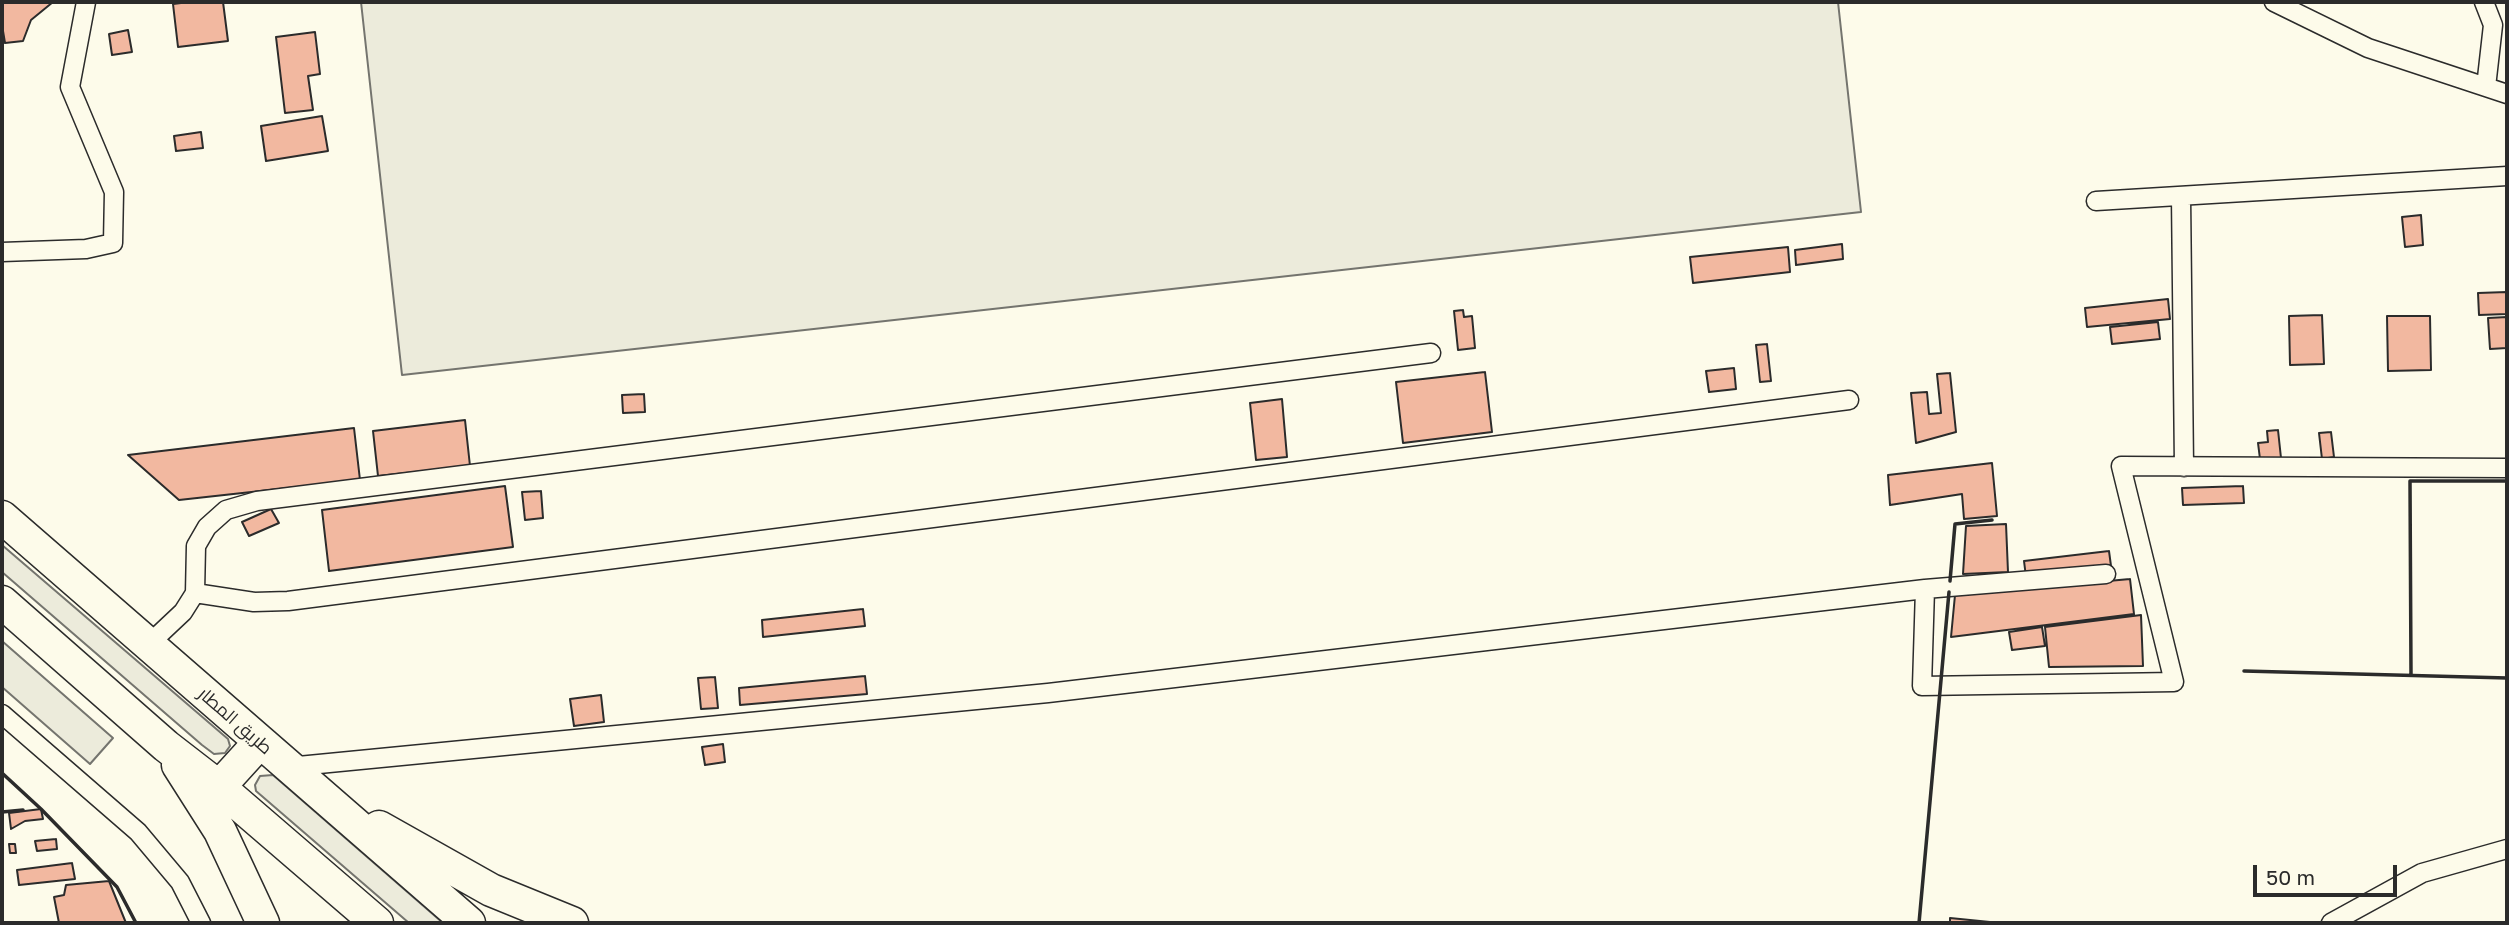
<!DOCTYPE html>
<html>
<head>
<meta charset="utf-8">
<style>
  body { margin:0 }
  #map { position:relative; width:2509px; height:925px; overflow:hidden; background:#fdfbea; font-family:"Golos Text",sans-serif }
  canvas { display:block }
  .frame { position:absolute; inset:0; border:4px solid #2b2b2b; pointer-events:none }
  .scale { position:absolute; left:2253px; top:865px; width:144px; height:32px; box-sizing:border-box; border:4px solid #2b2b2b; border-top:0; padding-left:9px; font-size:21px; line-height:24px; white-space:nowrap; color:#2b2b2b; -webkit-text-stroke:5px #fdfbea; paint-order:stroke }
</style>
</head>
<body>
<div id="map">
<canvas width="2509" height="925"></canvas>
<div class="frame"></div>
<div class="scale">50 m</div>
</div>
<script>
const ctx = document.querySelector('canvas').getContext('2d');
ctx.lineJoin = 'round';
function paint(path, color) { ctx.fillStyle = color; ctx.fill(path, 'evenodd'); }
const toPath = rows => new Path2D(rows.map(r => 'M' + r).join(''));
function stroke(path, color, width, dash) { ctx.strokeStyle = color; ctx.lineWidth = width; ctx.lineCap = dash ? 'butt' : 'round'; ctx.setLineDash(dash || []); ctx.stroke(path); }
function drawText(font, color, halo, rows, align = 'center') {
  ctx.font = font + ' "Golos Text",Cairo,sans-serif'; ctx.lineWidth = 5; ctx.setLineDash([]); ctx.textBaseline = 'middle'; ctx.strokeStyle = halo; ctx.fillStyle = color; for (const [text, x, y, turn = 0] of rows) {
    ctx.save(); ctx.translate(x, y); ctx.rotate((+turn || 0) * Math.PI / 180); ctx.textAlign = isNaN(turn) ? turn : align; if (halo) ctx.strokeText(text, 0, 0); ctx.fillText(text, 0, 0); ctx.restore();
  }
}
const green = toPath([
  [361,2,1838,2,1861,212,402,375,361,2],
  [2,545,228,739,230,746,225,753,214,754,202,745,2,572,2,545],
  [2,641,113,738,90,764,2,687,2,641],
  [273,775,443,923,409,923,256,791,255,785,260,776,273,775]
]);
paint(green, '#ecebdb');
stroke(green, '#74746e', 2);
const building = toPath([
  [2,2,53,2,31,20,23,41,5,43,2,25,2,2],
  [189,2,223,2,228,41,178,47,173,4,189,2],
  [128,30,132,52,112,55,109,34,128,30],
  [315,32,320,74,308,76,313,110,285,113,276,37,315,32],
  [322,116,328,151,266,161,261,126,322,116],
  [201,132,203,148,176,151,174,136,201,132],
  [2421,215,2423,245,2405,247,2402,217,2421,215],
  [1842,244,1843,259,1796,265,1795,250,1842,244],
  [1788,247,1790,272,1693,283,1690,257,1788,247],
  [2507,292,2507,314,2479,315,2478,293,2507,292],
  [2168,299,2170,319,2087,327,2085,308,2168,299],
  [1463,310,1464,317,1472,316,1475,348,1458,350,1454,311,1463,310],
  [2322,315,2324,364,2290,365,2289,316,2322,315],
  [2387,316,2430,316,2431,370,2388,371,2387,316],
  [2507,317,2507,348,2490,349,2488,318,2507,317],
  [2158,322,2160,339,2112,344,2110,327,2158,322],
  [1767,344,1771,381,1760,382,1756,345,1767,344],
  [1734,368,1736,389,1709,392,1706,371,1734,368],
  [1485,372,1492,432,1403,443,1396,382,1485,372],
  [1950,373,1956,432,1916,443,1911,393,1927,392,1929,414,1941,413,1937,374,1950,373],
  [644,394,645,412,623,413,622,395,644,394],
  [1282,399,1287,457,1256,460,1250,403,1282,399],
  [465,420,470,466,378,476,373,431,465,420],
  [354,428,360,480,179,500,128,455,354,428],
  [2278,430,2281,458,2260,459,2258,443,2268,442,2267,431,2278,430],
  [2331,432,2334,457,2322,459,2319,433,2331,432],
  [1992,463,1997,516,1964,519,1962,494,1890,505,1888,475,1992,463],
  [505,486,513,547,329,571,322,510,505,486],
  [2243,486,2244,503,2183,505,2182,488,2243,486],
  [541,491,543,518,525,520,522,492,541,491],
  [271,509,279,523,249,536,242,522,271,509],
  [2006,524,2008,572,1963,574,1966,526,2006,524],
  [2109,551,2111,566,2026,577,2024,561,2109,551],
  [2130,579,2134,614,1951,637,1955,595,2130,579],
  [863,609,865,626,763,637,762,620,863,609],
  [2141,615,2143,666,2049,667,2045,627,2141,615],
  [2042,627,2045,646,2012,650,2009,632,2042,627],
  [865,676,867,694,740,705,739,688,865,676],
  [715,677,718,708,701,709,698,678,715,677],
  [601,695,604,722,574,726,570,699,601,695],
  [723,744,725,762,705,765,702,747,723,744],
  [41,809,43,819,25,821,11,829,9,813,41,809],
  [56,839,57,849,37,851,35,841,56,839],
  [9,844,15,844,16,853,10,853,9,844],
  [72,863,75,879,19,885,17,870,72,863],
  [109,881,126,923,59,923,54,897,64,895,66,885,109,881],
  [1950,918,2000,923,1950,923,1950,918]
]);
paint(building, '#f2b8a0');
stroke(building, '#2b2b2b', 2);
const street = toPath([
  [2274,2,2368,48,2507,94],
  [2484,2,2493,25,2486,87],
  [2181,196,2184,467],
  [2096,201,2507,176],
  [2,252,86,249,113,243,114,192,70,87,86,2],
  [2106,574,1925,589,1922,686,2174,682,2121,466,2507,468],
  [195,593,254,602,288,601,1849,400],
  [149,644,183,612,195,593,196,546,207,527,226,510,257,501,1431,353],
  [2,714,138,832,180,882,201,923],
  [288,767,1048,693,1925,589],
  [2331,923,2422,873,2507,849]
]);
const highway = toPath([
  [2,517,469,923],
  [2,602,166,746,219,787,377,923],
  [178,765,220,831,263,923],
  [219,787,259,743],
  [379,827,491,890,572,923]
]);
stroke(street, '#2b2b2b', 21);
stroke(highway, '#2b2b2b', 35);
stroke(street, '#fdfbea', 18);
stroke(highway, '#fdfbea', 32);
stroke(toPath([
  [2507,481,2507,516],
  [1950,581,1955,524,1992,520],
  [2244,671,2507,678],
  [2411,674,2410,481,2507,481],
  [2,773,41,809,117,887,136,923],
  [2,812,23,810],
  [1919,923,1949,592]
]), '#2b2b2b', 3.5);
drawText('18px', '#2b2b2b', '#fdfbea', [
  ["طريق المطار",235,721,41]
]);
</script>
</body>
</html>
